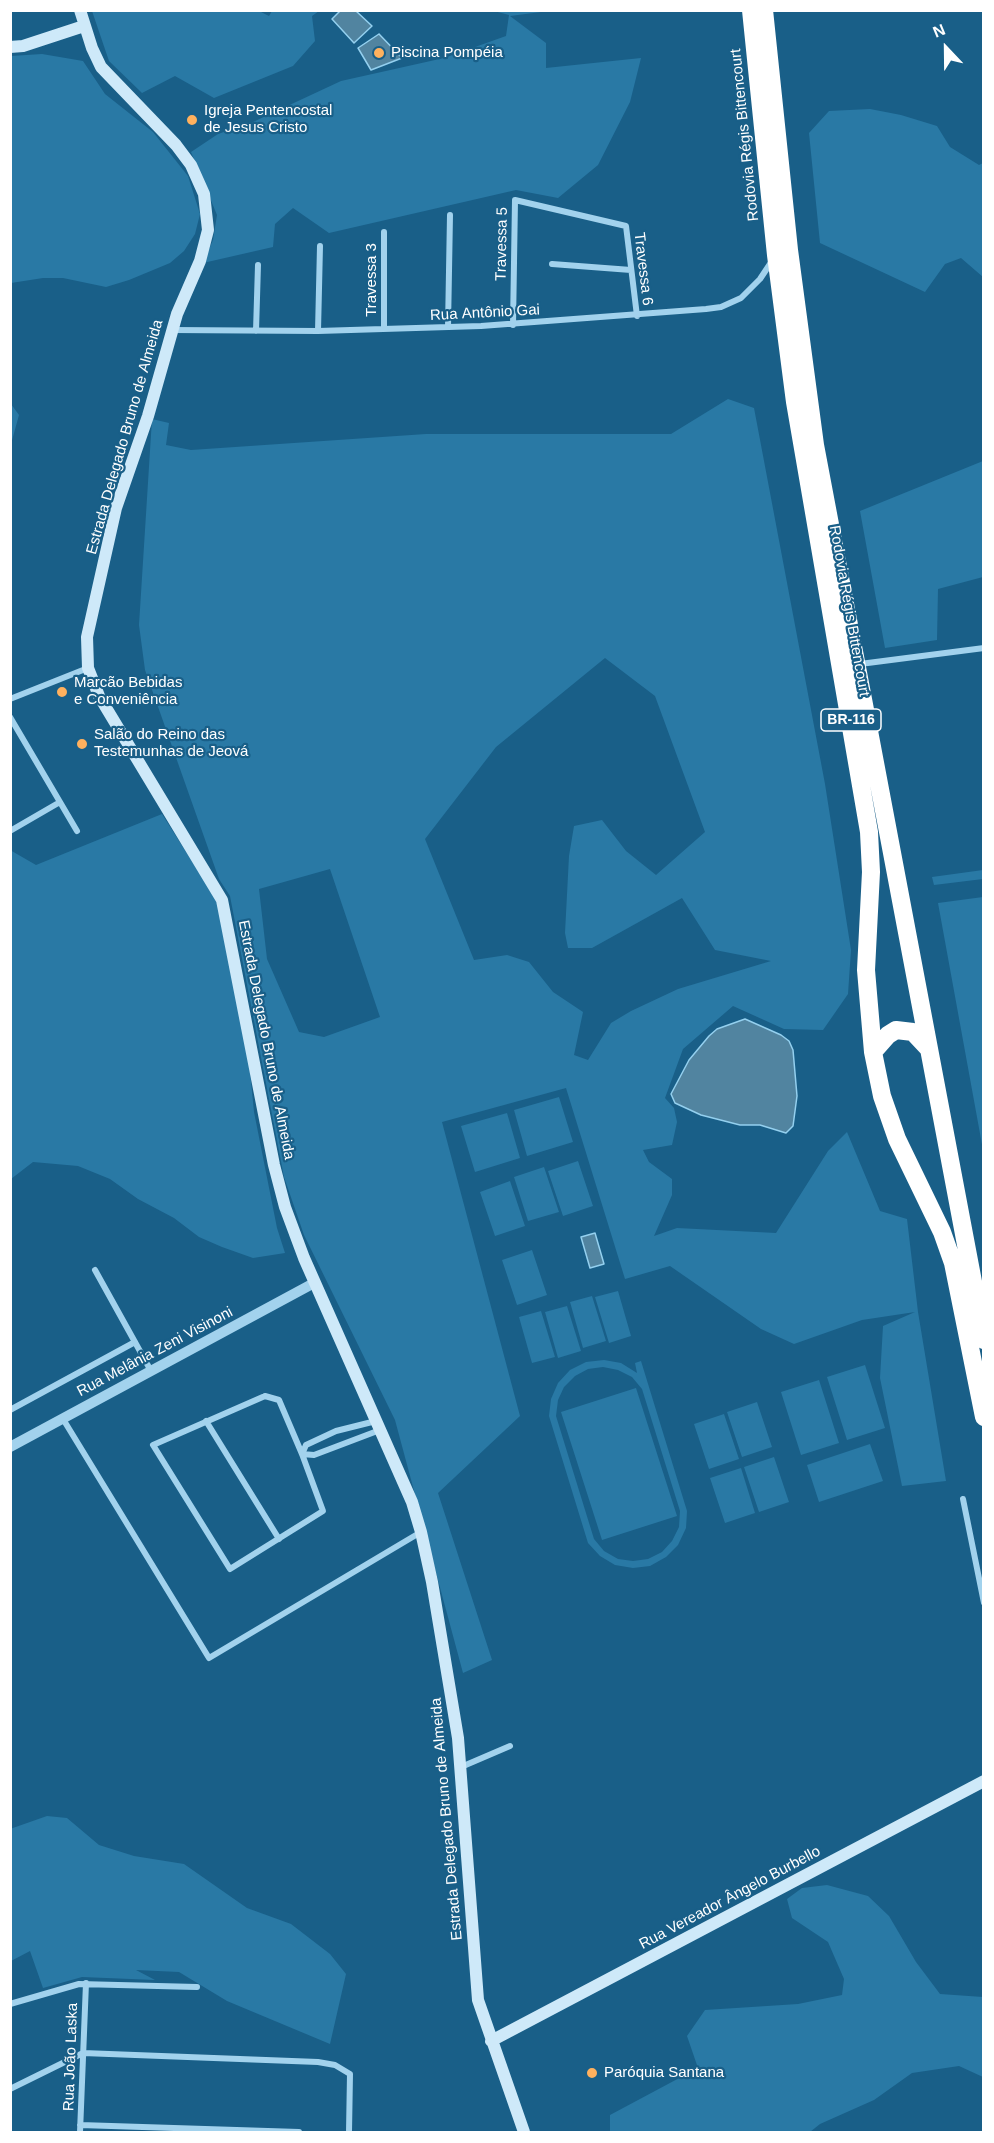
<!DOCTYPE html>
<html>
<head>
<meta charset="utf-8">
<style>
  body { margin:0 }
  #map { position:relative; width:994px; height:2143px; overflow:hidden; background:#195f88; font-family:Helvetica,sans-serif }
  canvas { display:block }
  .frame { position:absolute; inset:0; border:12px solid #fff; pointer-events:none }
  .north { position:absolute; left:916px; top:18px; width:60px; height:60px; -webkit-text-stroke:4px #195f88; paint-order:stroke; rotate:338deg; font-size:16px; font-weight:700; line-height:24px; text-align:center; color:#fff }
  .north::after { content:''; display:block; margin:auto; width:21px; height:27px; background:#fff; clip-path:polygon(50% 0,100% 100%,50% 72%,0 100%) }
</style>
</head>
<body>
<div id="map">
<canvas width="994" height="2143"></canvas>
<div class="frame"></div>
<div class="north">N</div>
</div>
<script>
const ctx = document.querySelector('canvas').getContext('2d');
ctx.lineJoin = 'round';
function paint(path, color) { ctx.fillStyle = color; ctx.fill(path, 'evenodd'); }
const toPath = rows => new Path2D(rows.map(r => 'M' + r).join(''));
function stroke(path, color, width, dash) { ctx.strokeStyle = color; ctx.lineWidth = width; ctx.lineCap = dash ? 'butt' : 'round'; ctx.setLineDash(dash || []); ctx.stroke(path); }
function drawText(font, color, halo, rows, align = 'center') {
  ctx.font = font + ' Helvetica,sans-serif'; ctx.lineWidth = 4.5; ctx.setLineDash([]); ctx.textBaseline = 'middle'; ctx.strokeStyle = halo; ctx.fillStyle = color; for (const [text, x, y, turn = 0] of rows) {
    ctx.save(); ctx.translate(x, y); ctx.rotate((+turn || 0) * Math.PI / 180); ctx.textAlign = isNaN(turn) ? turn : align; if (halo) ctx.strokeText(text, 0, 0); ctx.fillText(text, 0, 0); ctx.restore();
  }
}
paint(toPath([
  [259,11,269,16,272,11,319,11,312,16,315,41,293,66,214,98,175,76,142,93,109,61,92,11],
  [494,11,549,11,510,16,546,43,546,68,641,58,630,102,598,165,558,198,516,190,329,233,293,208,275,224,273,247,203,263,213,240,217,215,191,152,218,134,253,122,341,81,444,58,506,36,509,15],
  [42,54,83,61,105,94,153,132,188,176,200,214,195,234,184,251,170,263,129,280,106,287,63,278,43,278,11,283,11,56],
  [870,109,901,115,937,126,950,147,979,165,983,163,983,277,961,258,945,264,925,292,820,243,809,133,829,111],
  [728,399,754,408,825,784,851,950,848,994,823,1030,784,1029,733,1006,683,1049,665,1098,674,1108,677,1122,672,1145,643,1150,649,1162,672,1179,672,1195,654,1236,677,1228,776,1233,828,1151,847,1132,880,1211,907,1219,918,1312,946,1481,902,1486,880,1378,883,1326,915,1312,862,1320,794,1344,761,1329,670,1266,625,1279,566,1088,442,1122,520,1416,438,1493,492,1660,463,1673,395,1420,304,1235,284,1177,230,896,219,879,145,670,139,625,152,419,169,423,166,445,191,450,426,434,671,434],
  [605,658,655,696,705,832,656,875,626,851,602,820,574,826,569,856,565,933,568,948,592,948,682,898,715,950,771,961,678,989,631,1011,611,1023,588,1060,574,1055,583,1012,553,992,529,962,507,955,474,960,425,839,496,747],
  [330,869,380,1017,324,1037,299,1032,267,959,259,889],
  [11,404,19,415,11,444],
  [983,461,983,577,938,589,937,640,885,648,860,511],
  [162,814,219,904,247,1041,254,1112,277,1228,285,1253,253,1258,222,1247,199,1237,174,1218,138,1199,110,1179,78,1166,33,1162,11,1179,10,850,36,865],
  [983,870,983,879,934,885,932,877],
  [983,897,984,897,983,1150,938,903],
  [559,1097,573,1142,527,1156,514,1110],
  [507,1113,520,1158,475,1172,461,1126],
  [578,1161,593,1206,563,1216,548,1171],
  [544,1167,559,1212,528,1221,514,1177],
  [510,1181,525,1226,495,1236,480,1192],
  [532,1250,547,1295,517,1305,502,1260],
  [618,1291,631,1336,609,1343,595,1297],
  [592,1296,606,1341,583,1348,570,1302],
  [567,1306,581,1351,558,1358,545,1312],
  [541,1311,555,1357,532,1363,519,1317],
  [604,1360,621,1363,637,1373,635,1363,641,1361,687,1511,686,1528,678,1545,666,1557,650,1566,633,1568,615,1565,600,1556,588,1543,549,1416,551,1399,558,1383,570,1370,586,1362],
  [603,1367,618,1370,632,1377,642,1389,680,1511,679,1527,672,1541,662,1552,648,1559,633,1561,618,1559,604,1551,594,1539,556,1416,558,1400,564,1387,575,1376,588,1369],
  [865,1365,885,1428,847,1440,827,1377],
  [819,1380,839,1443,801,1455,781,1392],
  [636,1388,677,1516,602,1540,561,1412],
  [757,1402,772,1447,742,1457,727,1412],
  [724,1414,739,1459,709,1469,694,1424],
  [870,1444,883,1481,819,1502,807,1465],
  [774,1457,789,1502,759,1512,744,1467],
  [741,1468,755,1513,725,1523,710,1478],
  [47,1816,67,1818,99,1845,134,1856,184,1864,247,1908,291,1924,330,1954,346,1974,330,2044,227,2001,179,1972,136,1970,155,1980,82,1977,43,1988,30,1951,11,1961,10,1829],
  [827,1885,868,1896,889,1916,916,1962,940,1994,983,1997,983,2077,959,2066,912,2073,874,2100,820,2124,810,2132,610,2132,610,2115,698,2068,687,2036,705,2010,798,2004,842,1995,844,1979,828,1942,792,1918,787,1899,802,1888]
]), '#2979a5');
const water = toPath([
  [340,11,356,11,372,26,354,43,332,19,340,11],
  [379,34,402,58,371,70,358,48,379,34],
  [745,1019,781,1035,789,1041,793,1050,797,1096,793,1126,786,1133,760,1125,740,1125,701,1115,675,1103,671,1094,689,1060,709,1036,717,1029,745,1019],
  [595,1233,604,1264,590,1268,581,1237,595,1233]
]);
paint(water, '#5184a0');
stroke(water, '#94d0ef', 1.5);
stroke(toPath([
  [552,264,631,270],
  [513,325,515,200,626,226,637,316],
  [448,327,450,215],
  [384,329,384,232],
  [172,330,318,331,481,326,706,309,721,307,741,298,760,279,772,261],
  [256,331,258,265],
  [318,331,320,246],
  [860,664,984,648],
  [10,699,88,668],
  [10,717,77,831],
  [10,831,60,802],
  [95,1270,151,1371],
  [265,1396,279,1400,302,1454,323,1511,230,1569,153,1445,265,1396],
  [10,1410,135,1342],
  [63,1419,209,1658,421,1532],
  [206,1421,279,1539],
  [376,1421,336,1431,306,1445,302,1454,314,1455,380,1430],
  [963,1499,984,1603],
  [461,1767,510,1746],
  [10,2004,79,1984,197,1987],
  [10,2089,83,2053,318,2062,335,2065,350,2074,349,2132],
  [80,2125,299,2132],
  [80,2132,86,1983]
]), '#a2d2ed', 6);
stroke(toPath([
  [10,1447,314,1283]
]), '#a2d2ed', 10);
stroke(toPath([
  [80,10,92,48,101,67,176,145,191,165,204,194,208,230,200,261,177,314,148,416,116,508,87,637,88,668,99,696,222,900,274,1165,285,1207,304,1258,412,1502,421,1532,432,1582,458,1738,478,2000,524,2132],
  [10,47,23,46,84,26],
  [491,2041,984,1781]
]), '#cee9f9', 12);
stroke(toPath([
  [751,10,776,255,795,402,869,832,871,872,866,970,873,1052,882,1096,897,1139,942,1232,953,1263,984,1417],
  [764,10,789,250,815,445,984,1340],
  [873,1052,888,1035,896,1030,913,1032,928,1048]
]), '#fff', 18);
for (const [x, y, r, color] of [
  [379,53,6,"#ffb15e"],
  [192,120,6,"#ffb15e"],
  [62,692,6,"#ffb15e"],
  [82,744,6,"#ffb15e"],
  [592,2073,6,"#ffb15e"]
]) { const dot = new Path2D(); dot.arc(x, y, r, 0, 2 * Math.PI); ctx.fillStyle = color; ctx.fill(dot); stroke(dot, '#195f88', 2); }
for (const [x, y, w] of [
  [851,720,60]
]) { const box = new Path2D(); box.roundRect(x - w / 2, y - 11, w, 22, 4.5); ctx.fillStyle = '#195f88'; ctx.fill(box); stroke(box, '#fff', 1.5); }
drawText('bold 14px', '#fff', null, [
  ["BR-116",851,720]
]);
drawText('15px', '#fff', '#195f88', [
  ["Piscina Pompéia",391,53],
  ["Igreja Pentencostal",204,111],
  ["de Jesus Cristo",204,128],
  ["Marcão Bebidas",74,683],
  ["e Conveniência",74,700],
  ["Salão do Reino das",94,735],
  ["Testemunhas de Jeová",94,752],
  ["Paróquia Santana",604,2073]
], 'left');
drawText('15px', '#fff', '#195f88', [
  ["Rodovia Régis Bittencourt",745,135,-96],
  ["Travessa 5",502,244,-89],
  ["Travessa 6",643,269,83],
  ["Travessa 3",372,280,-90],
  ["Rua Antônio Gai",485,313,-3],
  ["Estrada Delegado Bruno de Almeida",125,437,-74],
  ["Rodovia Régis Bittencourt",849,611,80],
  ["Estrada Delegado Bruno de Almeida",266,1040,79],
  ["Rua Melânia Zeni Visinoni",155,1352,-28],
  ["Estrada Delegado Bruno de Almeida",447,1819,-95],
  ["Rua Vereador Ângelo Burbello",730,1898,-28],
  ["Rua João Laska",71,2057,-88]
]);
</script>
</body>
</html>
